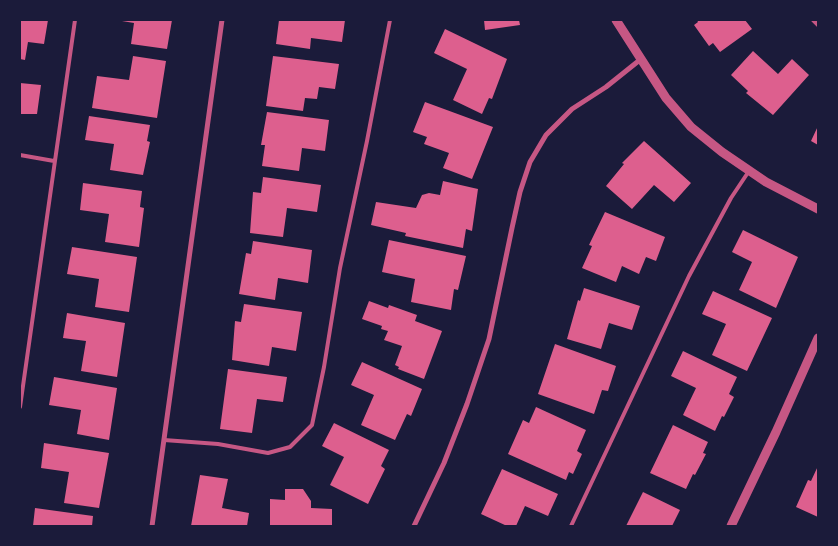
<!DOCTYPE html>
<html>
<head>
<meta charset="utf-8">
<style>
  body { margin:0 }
  #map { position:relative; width:838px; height:546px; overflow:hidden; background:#1b1b3a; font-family:Raleway,sans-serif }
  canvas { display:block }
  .frame { position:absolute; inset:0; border:21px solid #1b1b3a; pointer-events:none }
</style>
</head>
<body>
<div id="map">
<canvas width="838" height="546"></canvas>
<div class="frame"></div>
</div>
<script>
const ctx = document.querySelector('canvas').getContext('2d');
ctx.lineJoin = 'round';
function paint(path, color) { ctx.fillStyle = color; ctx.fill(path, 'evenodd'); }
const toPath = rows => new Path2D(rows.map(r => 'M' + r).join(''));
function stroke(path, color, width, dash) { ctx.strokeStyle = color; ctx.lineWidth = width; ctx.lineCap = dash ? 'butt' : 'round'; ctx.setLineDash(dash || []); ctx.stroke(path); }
paint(toPath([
  [20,20,48,20,44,44,28,42,25,60,20,59],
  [116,20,172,20,167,49,131,44,134,23],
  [279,20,345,20,342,42,311,38,310,49,276,44],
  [484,20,519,20,520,25,485,30],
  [697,20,745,20,752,29,720,52,713,43,709,46,694,25,698,22],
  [445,29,507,59,492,99,489,98,482,114,453,100,467,69,434,53],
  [753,51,778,74,792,59,809,75,773,115,746,93,748,91,731,75],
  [133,56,166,61,157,118,92,108,97,76,129,80],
  [273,56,339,64,335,89,319,87,317,99,305,98,303,111,266,106],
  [20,83,41,85,37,114,20,114],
  [425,102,493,127,472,179,443,168,449,153,424,144,427,137,413,132],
  [267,112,329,120,325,151,302,148,299,171,262,166,265,145,261,145],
  [89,116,150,125,147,141,150,142,143,175,110,170,114,144,85,140],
  [818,126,818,145,811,141],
  [644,141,691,183,674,202,654,185,632,209,606,186,624,164,622,163],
  [263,177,321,185,317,212,287,208,283,237,250,233,253,192,261,193],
  [443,181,478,189,472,231,466,229,463,248,405,236,406,233,371,225,376,202,416,208,422,195,429,193,440,195],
  [83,183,142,191,140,207,144,208,139,247,105,242,109,214,80,210],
  [605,212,665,237,656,261,646,257,639,274,622,266,616,282,582,268,592,246,589,245],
  [743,230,798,257,776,308,739,290,752,262,732,252],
  [389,240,466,256,458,290,454,289,451,310,411,302,415,279,382,272],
  [253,241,312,250,308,283,278,278,275,300,239,294,246,253,251,254],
  [72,247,137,257,129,312,95,307,99,279,67,274],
  [584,288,640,306,632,330,609,323,601,349,567,339,578,300,580,301],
  [713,291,772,318,747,371,712,355,726,324,702,314],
  [369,301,388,308,389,305,417,315,415,321,442,331,424,379,398,369,399,367,395,365,402,346,384,340,388,331,381,329,382,326,362,319],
  [244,304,302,312,296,351,272,347,269,366,232,360,235,321,241,322],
  [67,313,125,323,117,377,81,371,86,341,63,338],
  [555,344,616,366,608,391,602,390,594,414,538,394],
  [683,351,737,377,729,394,734,397,724,417,722,416,715,431,683,415,696,388,671,376],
  [362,362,422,389,411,416,407,414,395,440,361,425,374,395,351,385],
  [228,369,287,377,283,402,257,399,252,433,220,429],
  [54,377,117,388,109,440,77,434,81,410,49,405],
  [536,407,586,430,577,451,582,454,573,474,569,472,566,480,508,454,523,420,529,423],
  [334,423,389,450,381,466,385,469,368,504,330,485,344,457,322,446],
  [673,425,708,442,703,453,706,454,695,475,693,474,686,489,650,473],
  [44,443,109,453,99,508,64,503,69,472,41,468],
  [818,466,818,517,796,507,808,480,811,481],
  [502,469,558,494,548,516,525,506,516,526,507,526,481,514],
  [200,475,228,479,222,508,249,513,247,526,191,526],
  [285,489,303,489,311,501,311,508,332,509,332,526,270,526,270,499,285,500],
  [643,492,680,510,672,526,626,526],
  [35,508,93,516,92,526,33,526]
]), '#dd5f8e');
stroke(toPath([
  [813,20,818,25],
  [20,155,54,161],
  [20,407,75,20],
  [164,440,218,444,268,453,290,447,312,425,324,367,340,268,367,141,390,20],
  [571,526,689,276,731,198,749,171]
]), '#c65784', 4);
stroke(toPath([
  [152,526,222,20],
  [414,526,444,463,467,404,489,339,512,228,520,192,530,162,546,135,572,109,606,87,641,59]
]), '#c65784', 5);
stroke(toPath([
  [616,20,666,98,691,127,722,152,766,182,818,209],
  [731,526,776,432,818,338]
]), '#c65784', 9);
</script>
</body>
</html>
